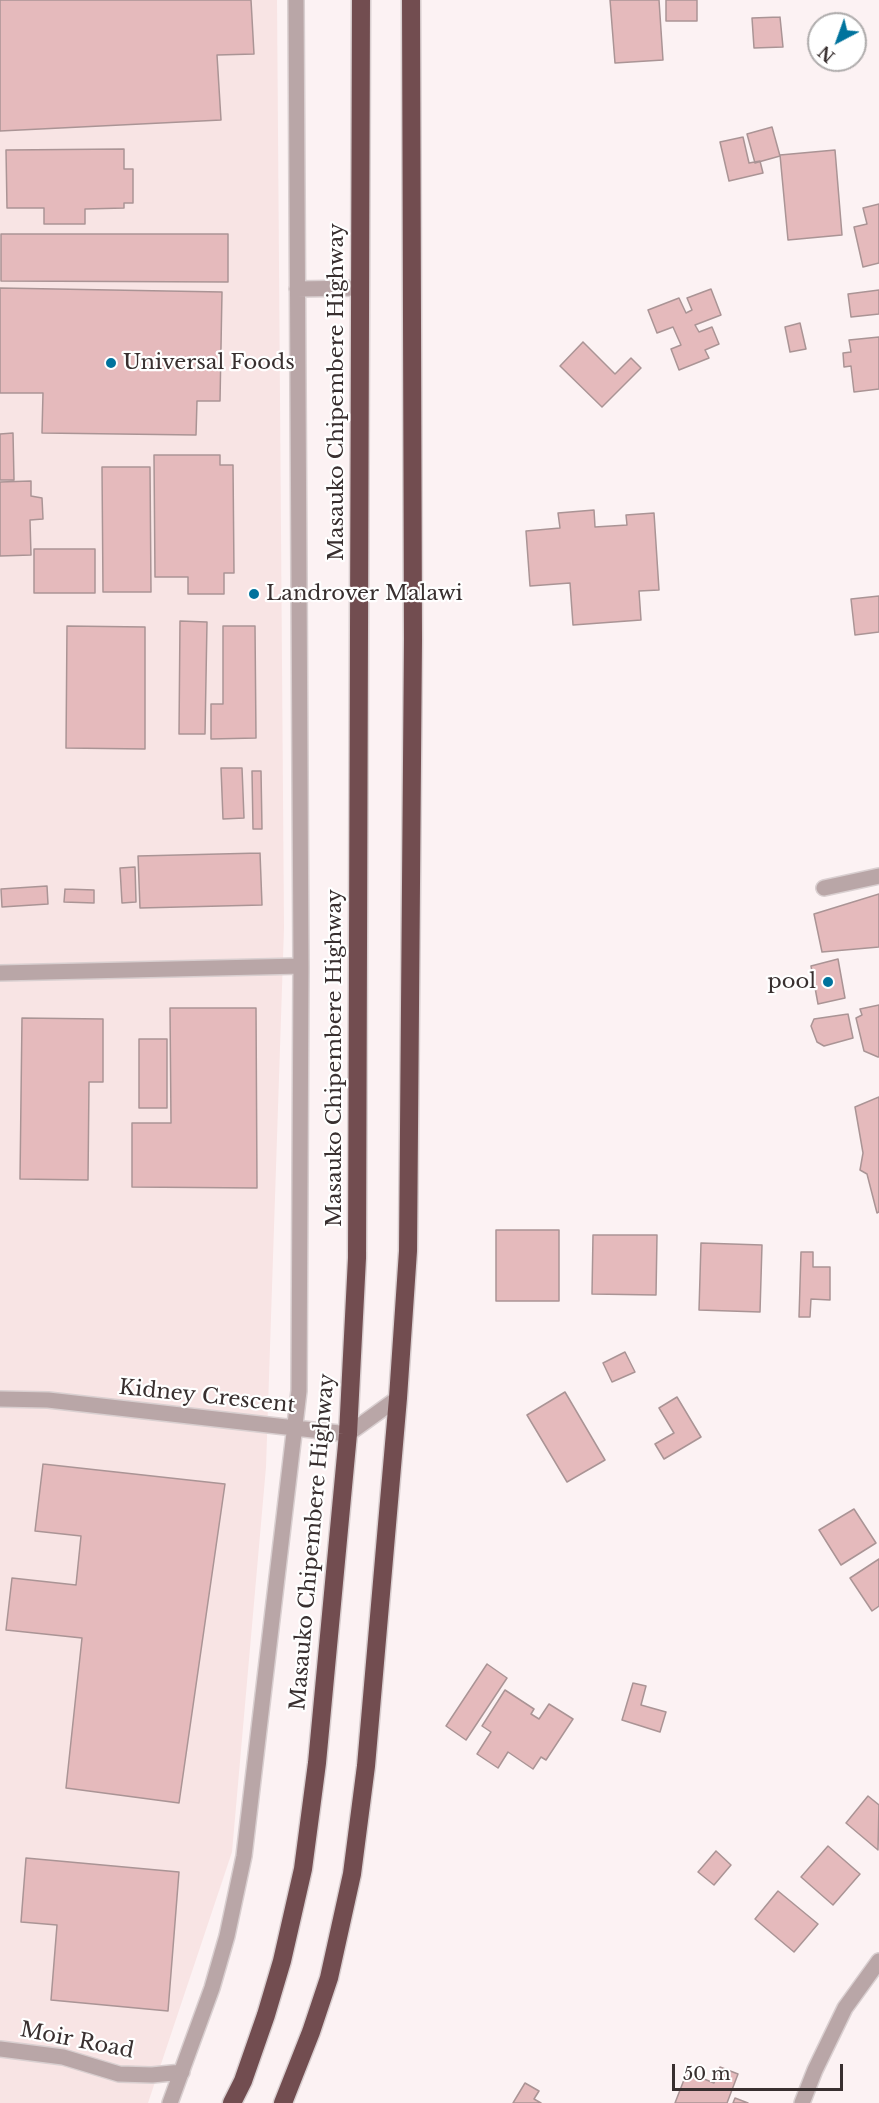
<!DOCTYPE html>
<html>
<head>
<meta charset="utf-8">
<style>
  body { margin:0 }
  #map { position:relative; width:879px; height:2103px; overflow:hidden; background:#fcf2f3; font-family:"Libre Baskerville",serif }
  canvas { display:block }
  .north { position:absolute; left:807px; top:12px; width:60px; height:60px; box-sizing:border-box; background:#fff; border:2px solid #afacac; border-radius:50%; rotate:221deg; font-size:16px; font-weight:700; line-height:24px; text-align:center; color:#382f2f }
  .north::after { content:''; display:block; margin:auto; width:21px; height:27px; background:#00739d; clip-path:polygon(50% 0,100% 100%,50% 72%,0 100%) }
  .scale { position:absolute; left:672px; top:2064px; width:171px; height:27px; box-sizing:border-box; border:3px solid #382f2f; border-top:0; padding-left:8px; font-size:18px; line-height:21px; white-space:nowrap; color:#382f2f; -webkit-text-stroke:4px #fff; paint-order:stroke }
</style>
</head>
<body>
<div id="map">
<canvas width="879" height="2103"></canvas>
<div class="north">N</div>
<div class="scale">50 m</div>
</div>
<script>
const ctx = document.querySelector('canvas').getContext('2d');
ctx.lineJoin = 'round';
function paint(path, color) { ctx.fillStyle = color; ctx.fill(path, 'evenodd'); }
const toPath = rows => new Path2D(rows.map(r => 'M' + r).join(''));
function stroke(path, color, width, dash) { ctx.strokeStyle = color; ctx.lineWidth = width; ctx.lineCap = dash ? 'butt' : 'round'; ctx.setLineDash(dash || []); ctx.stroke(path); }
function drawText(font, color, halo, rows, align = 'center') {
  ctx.font = font + ' "Libre Baskerville",serif'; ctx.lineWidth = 4.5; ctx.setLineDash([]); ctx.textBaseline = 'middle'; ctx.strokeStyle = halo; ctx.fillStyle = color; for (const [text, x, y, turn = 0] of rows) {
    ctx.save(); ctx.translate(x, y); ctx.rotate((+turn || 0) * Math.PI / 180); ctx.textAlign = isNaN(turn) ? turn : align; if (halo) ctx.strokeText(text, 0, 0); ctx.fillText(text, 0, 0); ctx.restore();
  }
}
paint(toPath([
  [0,0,277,0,284,928,266,1467,232,1852,148,2103,0,2103]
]), '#f8e4e4');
const building = toPath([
  [0,0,251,0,254,54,217,55,221,120,0,131,0,0],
  [610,0,659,0,663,60,615,63,610,0],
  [666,0,697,0,697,21,666,21,666,0],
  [780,17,783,47,754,48,752,18,780,17],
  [772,127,780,156,755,163,747,134,772,127],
  [743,137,749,163,760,161,763,173,729,181,720,142,743,137],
  [124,149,124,169,133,169,133,203,124,203,124,208,85,209,85,224,44,224,44,208,7,208,6,150,124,149],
  [835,150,842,235,788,240,780,155,835,150],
  [879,204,879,263,863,267,854,227,867,224,863,208,879,204],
  [1,234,228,234,228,282,1,281,1,234],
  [0,288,222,292,220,401,197,401,196,435,42,433,43,393,0,393,0,288],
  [711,289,721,315,695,325,699,332,712,327,719,344,705,350,709,358,679,370,671,349,681,345,673,327,657,333,648,310,679,298,686,313,692,310,687,298,711,289],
  [879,290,879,314,851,317,848,294,879,290],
  [800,323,806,349,790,352,785,327,800,323],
  [879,337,879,389,854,392,851,366,844,367,843,353,851,352,849,340,879,337],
  [583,342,615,374,631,358,641,368,602,407,560,366,583,342],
  [13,433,14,480,0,480,0,434,13,433],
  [154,455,220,455,220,465,233,465,234,573,224,573,224,594,188,594,188,577,155,577,154,455],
  [102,467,150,467,151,592,103,592,102,467],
  [31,481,31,496,42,498,43,519,30,520,31,555,0,556,0,482,31,481],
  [594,510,595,527,627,525,626,515,654,513,659,590,639,591,641,620,573,625,570,583,530,586,526,531,560,528,558,513,594,510],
  [34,549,95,549,95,593,34,593,34,549],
  [879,596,879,632,855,635,851,599,879,596],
  [180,621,207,622,205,734,179,734,180,621],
  [67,626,145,627,145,749,66,748,67,626],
  [223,626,255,626,256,738,211,739,211,704,223,704,223,626],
  [221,768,242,768,244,818,223,819,221,768],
  [252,771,261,771,262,829,253,829,252,771],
  [260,853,262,905,140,908,138,856,260,853],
  [135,867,136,902,122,903,120,868,135,867],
  [47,886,48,904,2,907,1,889,47,886],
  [65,889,94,890,94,903,64,902,65,889],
  [879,894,879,947,822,952,814,914,879,894],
  [838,959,845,998,818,1004,811,966,838,959],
  [879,1005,879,1057,878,1057,864,1051,856,1018,862,1015,860,1009,879,1005],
  [170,1008,256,1008,257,1188,132,1187,132,1123,171,1123,170,1008],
  [848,1014,853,1038,824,1046,817,1042,811,1026,814,1019,848,1014],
  [22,1018,103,1019,103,1082,89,1082,88,1180,20,1179,22,1018],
  [139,1039,167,1039,167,1108,139,1108,139,1039],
  [879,1097,879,1212,877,1213,867,1174,860,1170,863,1153,855,1107,879,1097],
  [496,1230,559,1230,559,1301,496,1301,496,1230],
  [593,1235,657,1235,656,1295,592,1294,593,1235],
  [701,1243,762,1245,760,1312,699,1310,701,1243],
  [801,1252,813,1252,813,1267,830,1267,830,1300,811,1299,810,1317,799,1317,801,1252],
  [625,1352,635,1372,612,1382,603,1363,625,1352],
  [565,1392,605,1460,567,1482,527,1415,565,1392],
  [677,1397,701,1437,664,1459,655,1444,674,1433,659,1408,677,1397],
  [43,1464,225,1484,179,1803,66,1788,82,1638,6,1630,12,1578,76,1585,81,1536,35,1531,43,1464],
  [854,1509,876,1543,841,1565,819,1530,854,1509],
  [879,1559,879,1606,872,1611,850,1578,879,1559],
  [487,1664,507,1678,466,1740,446,1726,487,1664],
  [633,1683,646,1686,641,1705,666,1712,660,1732,622,1720,633,1683],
  [505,1690,534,1709,531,1714,539,1719,549,1704,573,1719,546,1760,541,1757,533,1769,508,1752,498,1768,477,1754,491,1732,482,1726,505,1690],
  [868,1796,879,1805,878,1850,846,1823,868,1796],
  [828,1846,860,1874,833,1905,801,1877,828,1846],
  [716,1851,731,1865,714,1885,698,1872,716,1851],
  [26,1858,179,1872,168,2011,51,2000,57,1925,21,1922,26,1858],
  [778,1891,818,1924,794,1952,755,1919,778,1891],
  [720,2067,738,2074,727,2103,675,2103,687,2072,714,2083,720,2067],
  [525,2083,539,2091,534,2099,541,2103,513,2103,525,2083],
  [735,2098,748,2103,733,2103,735,2098]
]);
paint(building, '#e5babc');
stroke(building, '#aa9495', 1.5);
const minor = toPath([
  [297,289,360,288],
  [824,888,879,876],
  [0,973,301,966],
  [0,1399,48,1400,348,1434,398,1398],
  [0,2049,63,2057,119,2074,152,2075,182,2072],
  [170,2103,212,1988,227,1936,244,1856,299,1391,301,966,296,0],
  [802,2103,815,2070,845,2008,879,1961]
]);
const highway = toPath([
  [232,2103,243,2081,266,2015,282,1961,303,1869,317,1763,348,1434,357,1258,361,0],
  [283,2103,311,2032,329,1978,352,1874,366,1766,398,1398,408,1251,413,639,411,0]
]);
stroke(minor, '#d9cfd0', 18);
stroke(highway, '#d9cfd0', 21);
stroke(minor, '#b9a6a7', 15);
stroke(highway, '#724d50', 18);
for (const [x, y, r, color] of [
  [111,363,6,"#00739d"],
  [254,594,6,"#00739d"],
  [828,982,6,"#00739d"]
]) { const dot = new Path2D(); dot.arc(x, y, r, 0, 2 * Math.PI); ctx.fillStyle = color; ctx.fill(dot); stroke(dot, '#fff', 2); }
drawText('21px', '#382f2f', '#fff', [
  ["Universal Foods",123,363],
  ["Landrover Malawi",266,594],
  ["pool",816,982,"right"]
], 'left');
drawText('21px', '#382f2f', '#fff', [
  ["Masauko Chipembere Highway",337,392,-90],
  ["Masauko Chipembere Highway",335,1058,-90],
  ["Kidney Crescent",207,1397,6],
  ["Masauko Chipembere Highway",313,1542,-85],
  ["Moir Road",77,2041,11]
]);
</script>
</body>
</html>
